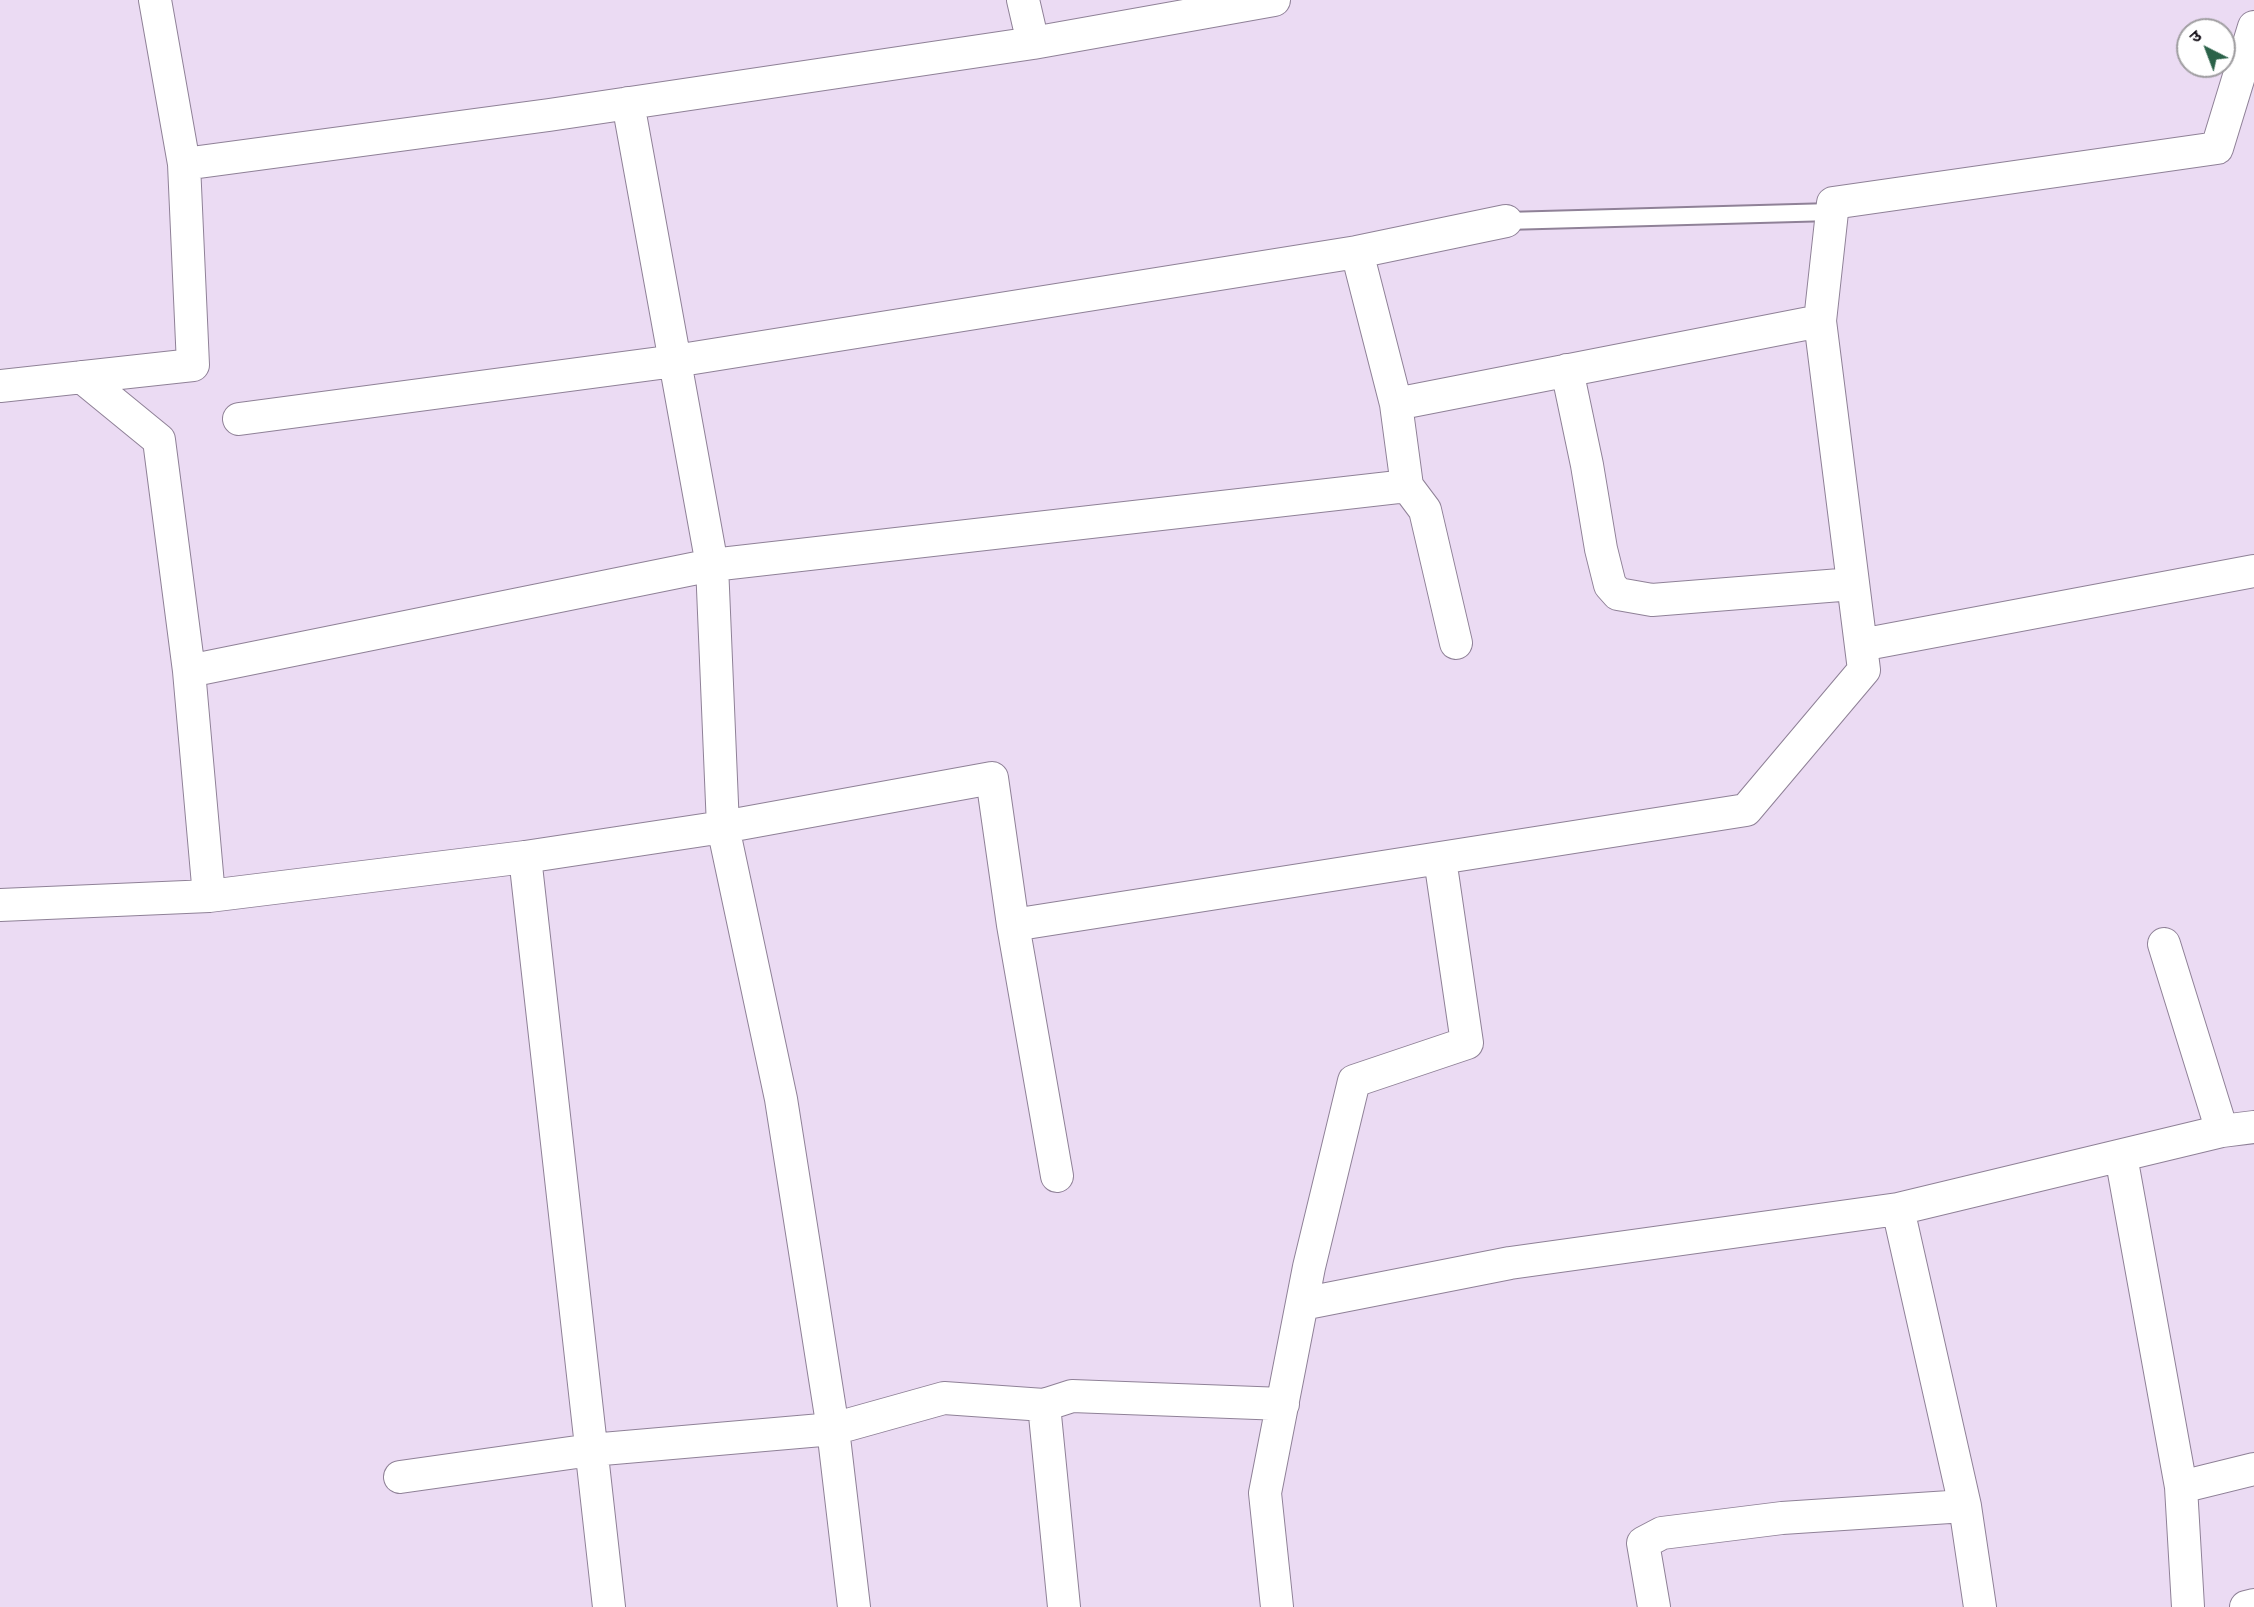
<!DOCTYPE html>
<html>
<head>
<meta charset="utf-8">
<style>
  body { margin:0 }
  #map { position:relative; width:2254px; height:1607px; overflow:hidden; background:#ebdbf3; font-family:"Titillium Web","Noto Sans Devanagari",sans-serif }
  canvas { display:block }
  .north { position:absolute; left:2176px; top:18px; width:60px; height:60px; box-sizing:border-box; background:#fff; border:2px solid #9f9da0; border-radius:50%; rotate:318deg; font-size:16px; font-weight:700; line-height:24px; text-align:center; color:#0f0a12 }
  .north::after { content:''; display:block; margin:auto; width:21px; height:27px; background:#2b6249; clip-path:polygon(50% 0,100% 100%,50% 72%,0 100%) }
</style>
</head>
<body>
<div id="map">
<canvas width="2254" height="1607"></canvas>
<div class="north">उ</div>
</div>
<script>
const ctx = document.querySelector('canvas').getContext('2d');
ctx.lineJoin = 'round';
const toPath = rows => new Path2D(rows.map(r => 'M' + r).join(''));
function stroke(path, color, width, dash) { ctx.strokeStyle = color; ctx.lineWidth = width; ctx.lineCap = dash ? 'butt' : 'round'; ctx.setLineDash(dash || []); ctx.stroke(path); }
const service = toPath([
  [1506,221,1832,212]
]);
const minor = toPath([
  [1023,0,1033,43],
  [184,164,549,115,1033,43,1274,0],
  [1357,252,1506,221],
  [1820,321,1833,203,2217,148,2254,27],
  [1567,370,1587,465,1601,549,1610,585,1618,594,1652,600,1853,584],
  [82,377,159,440,189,671,209,896],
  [0,386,193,365,184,164,155,0],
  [1396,404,1407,486,1425,510,1456,643],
  [239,419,675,361,1357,252,1396,404,1820,321,1864,670,1746,810,1013,925,992,778,723,827,781,1099,833,1429,854,1607],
  [1861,645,2254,571],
  [189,671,712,565,1407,486],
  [525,857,609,1607],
  [0,905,209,896,525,857,723,827,712,565,628,103],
  [1013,925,1057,1176],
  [2164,944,2222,1131],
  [2121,1156,2181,1487,2254,1469],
  [1898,1209,1965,1506,1980,1607],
  [1302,1304,1510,1263,1898,1209,2222,1131,2254,1127],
  [1044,1405,1064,1607],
  [400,1477,591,1450,833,1429,944,1398,1044,1405,1072,1396,1283,1404],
  [2181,1487,2188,1607],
  [1277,1607,1265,1493,1309,1267,1354,1081,1467,1043,1440,859],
  [1654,1607,1643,1543,1662,1533,1782,1518,1965,1506],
  [2246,1607,2254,1605]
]);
stroke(service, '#8f8197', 20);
stroke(minor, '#8f8197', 34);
stroke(service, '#fff', 16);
stroke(minor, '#fff', 32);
</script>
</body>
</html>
